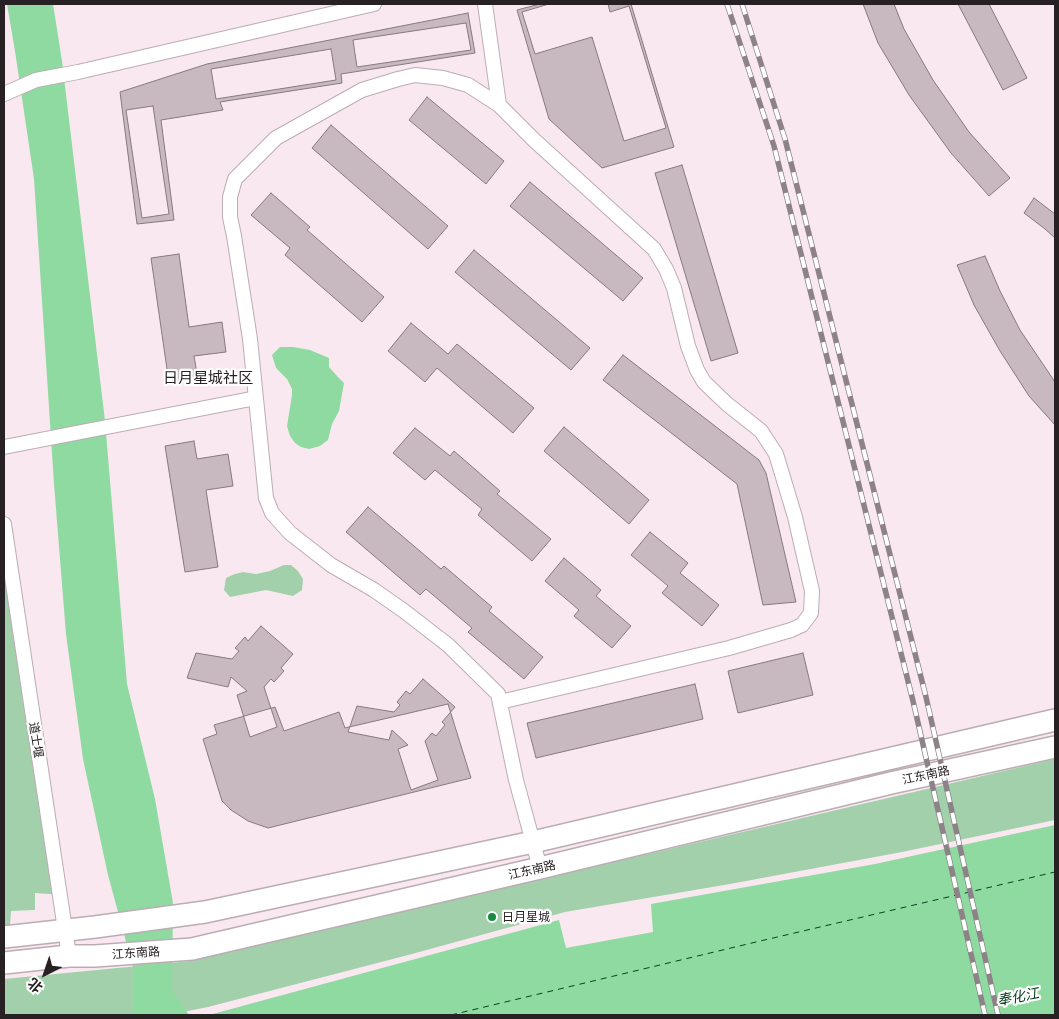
<!DOCTYPE html>
<html>
<head>
<meta charset="utf-8">
<style>
  body { margin:0 }
  #map { position:relative; width:1059px; height:1019px; overflow:hidden; background:#f9e8f0; font-family:Ubuntu,"Noto Sans SC",sans-serif }
  canvas { display:block }
  .frame { position:absolute; inset:0; border:5px solid #272123; pointer-events:none }
  .north { position:absolute; left:20px; top:949px; width:50px; height:50px; -webkit-text-stroke:4px #fff; paint-order:stroke; rotate:221deg; font-size:14px; font-weight:700; line-height:20px; text-align:center; color:#272123 }
  .north::after { content:''; display:block; margin:auto; width:18px; height:22px; background:#272123; clip-path:polygon(50% 0,100% 100%,50% 72%,0 100%) }
</style>
</head>
<body>
<div id="map">
<canvas width="1059" height="1019"></canvas>
<div class="frame"></div>
<div class="north">北</div>
</div>
<script>
const ctx = document.querySelector('canvas').getContext('2d');
ctx.lineJoin = 'round';
function paint(path, color) { ctx.fillStyle = color; ctx.fill(path, 'evenodd'); }
const toPath = rows => new Path2D(rows.map(r => 'M' + r).join(''));
function stroke(path, color, width, dash) { ctx.strokeStyle = color; ctx.lineWidth = width; ctx.lineCap = dash ? 'butt' : 'round'; ctx.setLineDash(dash || []); ctx.stroke(path); }
function drawText(font, color, halo, rows, align = 'center') {
  ctx.font = font + ' Ubuntu,"Noto Sans SC",sans-serif'; ctx.lineWidth = 4.5; ctx.setLineDash([]); ctx.textBaseline = 'middle'; ctx.strokeStyle = halo; ctx.fillStyle = color; for (const [text, x, y, turn = 0] of rows) {
    ctx.save(); ctx.translate(x, y); ctx.rotate((+turn || 0) * Math.PI / 180); ctx.textAlign = isNaN(turn) ? turn : align; if (halo) ctx.strokeText(text, 0, 0); ctx.fillText(text, 0, 0); ctx.restore();
  }
}
paint(toPath([
  [284,565,291,565,298,571,303,579,302,590,293,596,266,590,230,597,224,590,226,578,235,574,243,572,256,574,270,571],
  [4,575,64,895,35,893,35,910,11,911,10,925,4,926],
  [1055,759,1055,820,902,852,730,884,565,912,412,954,208,1007,168,1015,4,1015,4,979,190,961]
]), '#a2d0ab');
paint(toPath([
  [7,4,53,4,62,61,105,421,127,684,155,799,173,903,172,991,189,1015,134,1015,134,971,108,875,83,759,66,634,54,484,34,179,15,51],
  [280,347,293,347,310,350,329,358,329,367,337,376,344,383,339,411,332,424,328,440,320,446,309,449,301,447,295,443,290,436,287,426,292,395,292,389,287,379,276,368,272,355],
  [1055,825,1055,1015,209,1015,559,920,566,948,653,932,651,904,875,864]
]), '#8fdaa0');
stroke(toPath([
  [451,1015,756,942,1055,872]
]), '#07411d', 1, [6, 5]);
const building = toPath([
  [540,4,631,4,674,147,602,168,549,119,517,10,540,4],
  [549,4,608,4,610,12,629,6,666,128,624,141,592,37,535,54,522,12,549,4],
  [863,4,894,4,904,29,933,80,969,132,1010,178,989,196,951,153,909,95,878,43,863,4],
  [958,4,989,4,1027,78,1003,90,958,4],
  [468,13,475,53,341,74,342,83,220,102,223,110,161,120,174,220,137,224,120,92,207,64,468,13],
  [466,23,471,50,357,67,353,40,466,23],
  [331,49,336,80,216,99,211,69,331,49],
  [427,97,504,161,486,184,409,120,427,97],
  [153,106,169,214,142,218,126,110,153,106],
  [331,125,448,226,428,249,312,148,331,125],
  [682,165,738,353,711,361,655,173,682,165],
  [530,182,643,278,623,301,510,206,530,182],
  [271,193,310,227,307,230,384,297,362,322,285,255,290,248,251,215,271,193],
  [1034,198,1055,214,1055,238,1045,229,1024,213,1034,198],
  [474,250,590,348,571,370,455,272,474,250],
  [179,254,189,327,222,322,226,352,194,356,198,379,169,383,151,258,179,254],
  [985,256,1000,291,1020,330,1055,382,1055,425,1029,396,1000,351,974,305,957,265,985,256],
  [411,323,448,354,457,344,534,408,513,433,437,368,425,382,388,351,411,323],
  [623,355,759,460,766,473,796,602,763,605,737,484,603,380,623,355],
  [564,427,649,500,629,524,544,451,564,427],
  [415,428,450,456,454,451,500,491,497,494,551,539,532,561,478,515,482,509,435,470,425,480,393,453,415,428],
  [194,441,197,459,228,454,233,486,206,490,218,567,185,572,165,446,194,441],
  [368,507,441,569,444,566,492,607,489,611,543,657,524,679,468,632,472,628,426,589,420,595,346,532,368,507],
  [650,532,688,563,680,573,719,605,702,626,662,593,668,586,631,555,650,532],
  [564,558,601,590,596,596,631,626,612,648,574,616,579,610,545,581,564,558],
  [261,626,293,654,281,668,284,671,274,682,271,679,264,687,277,727,250,737,237,695,247,691,231,677,228,687,187,678,196,653,232,659,239,651,235,648,245,637,248,641,261,626],
  [803,653,813,695,738,713,728,671,803,653],
  [423,679,455,707,442,722,445,725,436,736,432,733,425,741,438,780,411,790,398,749,408,745,392,730,389,740,348,732,357,706,394,712,400,705,397,702,406,691,410,694,423,679],
  [695,684,703,719,536,758,527,723,695,684],
  [448,704,471,778,268,828,248,821,231,810,222,801,203,739,217,734,214,725,275,707,284,731,339,712,345,728,448,704]
]);
paint(building, '#c8b8bf');
stroke(building, '#877980', 1);
const minor = toPath([
  [485,4,499,105],
  [4,94,36,80,78,72,374,4],
  [4,447,256,398],
  [4,524,69,956],
  [500,702,729,648,791,630,802,625,811,613,812,591,795,517,776,454,761,431,727,404,704,382,697,370,688,346,674,288,666,269,654,249,534,140,499,105,468,85,443,78,415,75,398,79,362,90,276,138,235,179,230,197,230,217,234,236,250,339,266,498,272,513,290,533,331,565,374,590,404,611,448,645,498,694,516,780,540,868]
]);
const primary = toPath([
  [4,937,95,927,205,912,533,842,1055,720],
  [4,963,69,956,95,956,192,949,540,868,891,783,1055,747]
]);
stroke(minor, '#bcacb4', 16);
stroke(primary, '#bcacb4', 24);
stroke(minor, '#fff', 14);
stroke(primary, '#fff', 21);
const rail = toPath([
  [727,4,774,146,913,701,985,1015],
  [742,4,785,139,926,697,998,1015]
]);
stroke(rail, '#8d8287', 5.5);
stroke(rail, '#fff', 4, [11]);
for (const [x, y, r, color] of [
  [492,917,5,"#178b44"]
]) { const dot = new Path2D(); dot.arc(x, y, r, 0, 2 * Math.PI); ctx.fillStyle = color; ctx.fill(dot); stroke(dot, '#fff', 2); }
drawText('12px', '#272123', '#fff', [
  ["道士堰",36,740,81],
  ["江东南路",926,775,-12],
  ["江东南路",532,870,-13],
  ["江东南路",136,953,-4]
]);
drawText('12px', '#272123', '#fff', [
  ["日月星城",502,917]
], 'left');
drawText('italic 14px', '#07411d', '#fff', [
  ["奉化江",1018,997,-11]
]);
drawText('15px', '#272123', '#fff', [
  ["日月星城社区",208,378]
]);
</script>
</body>
</html>
